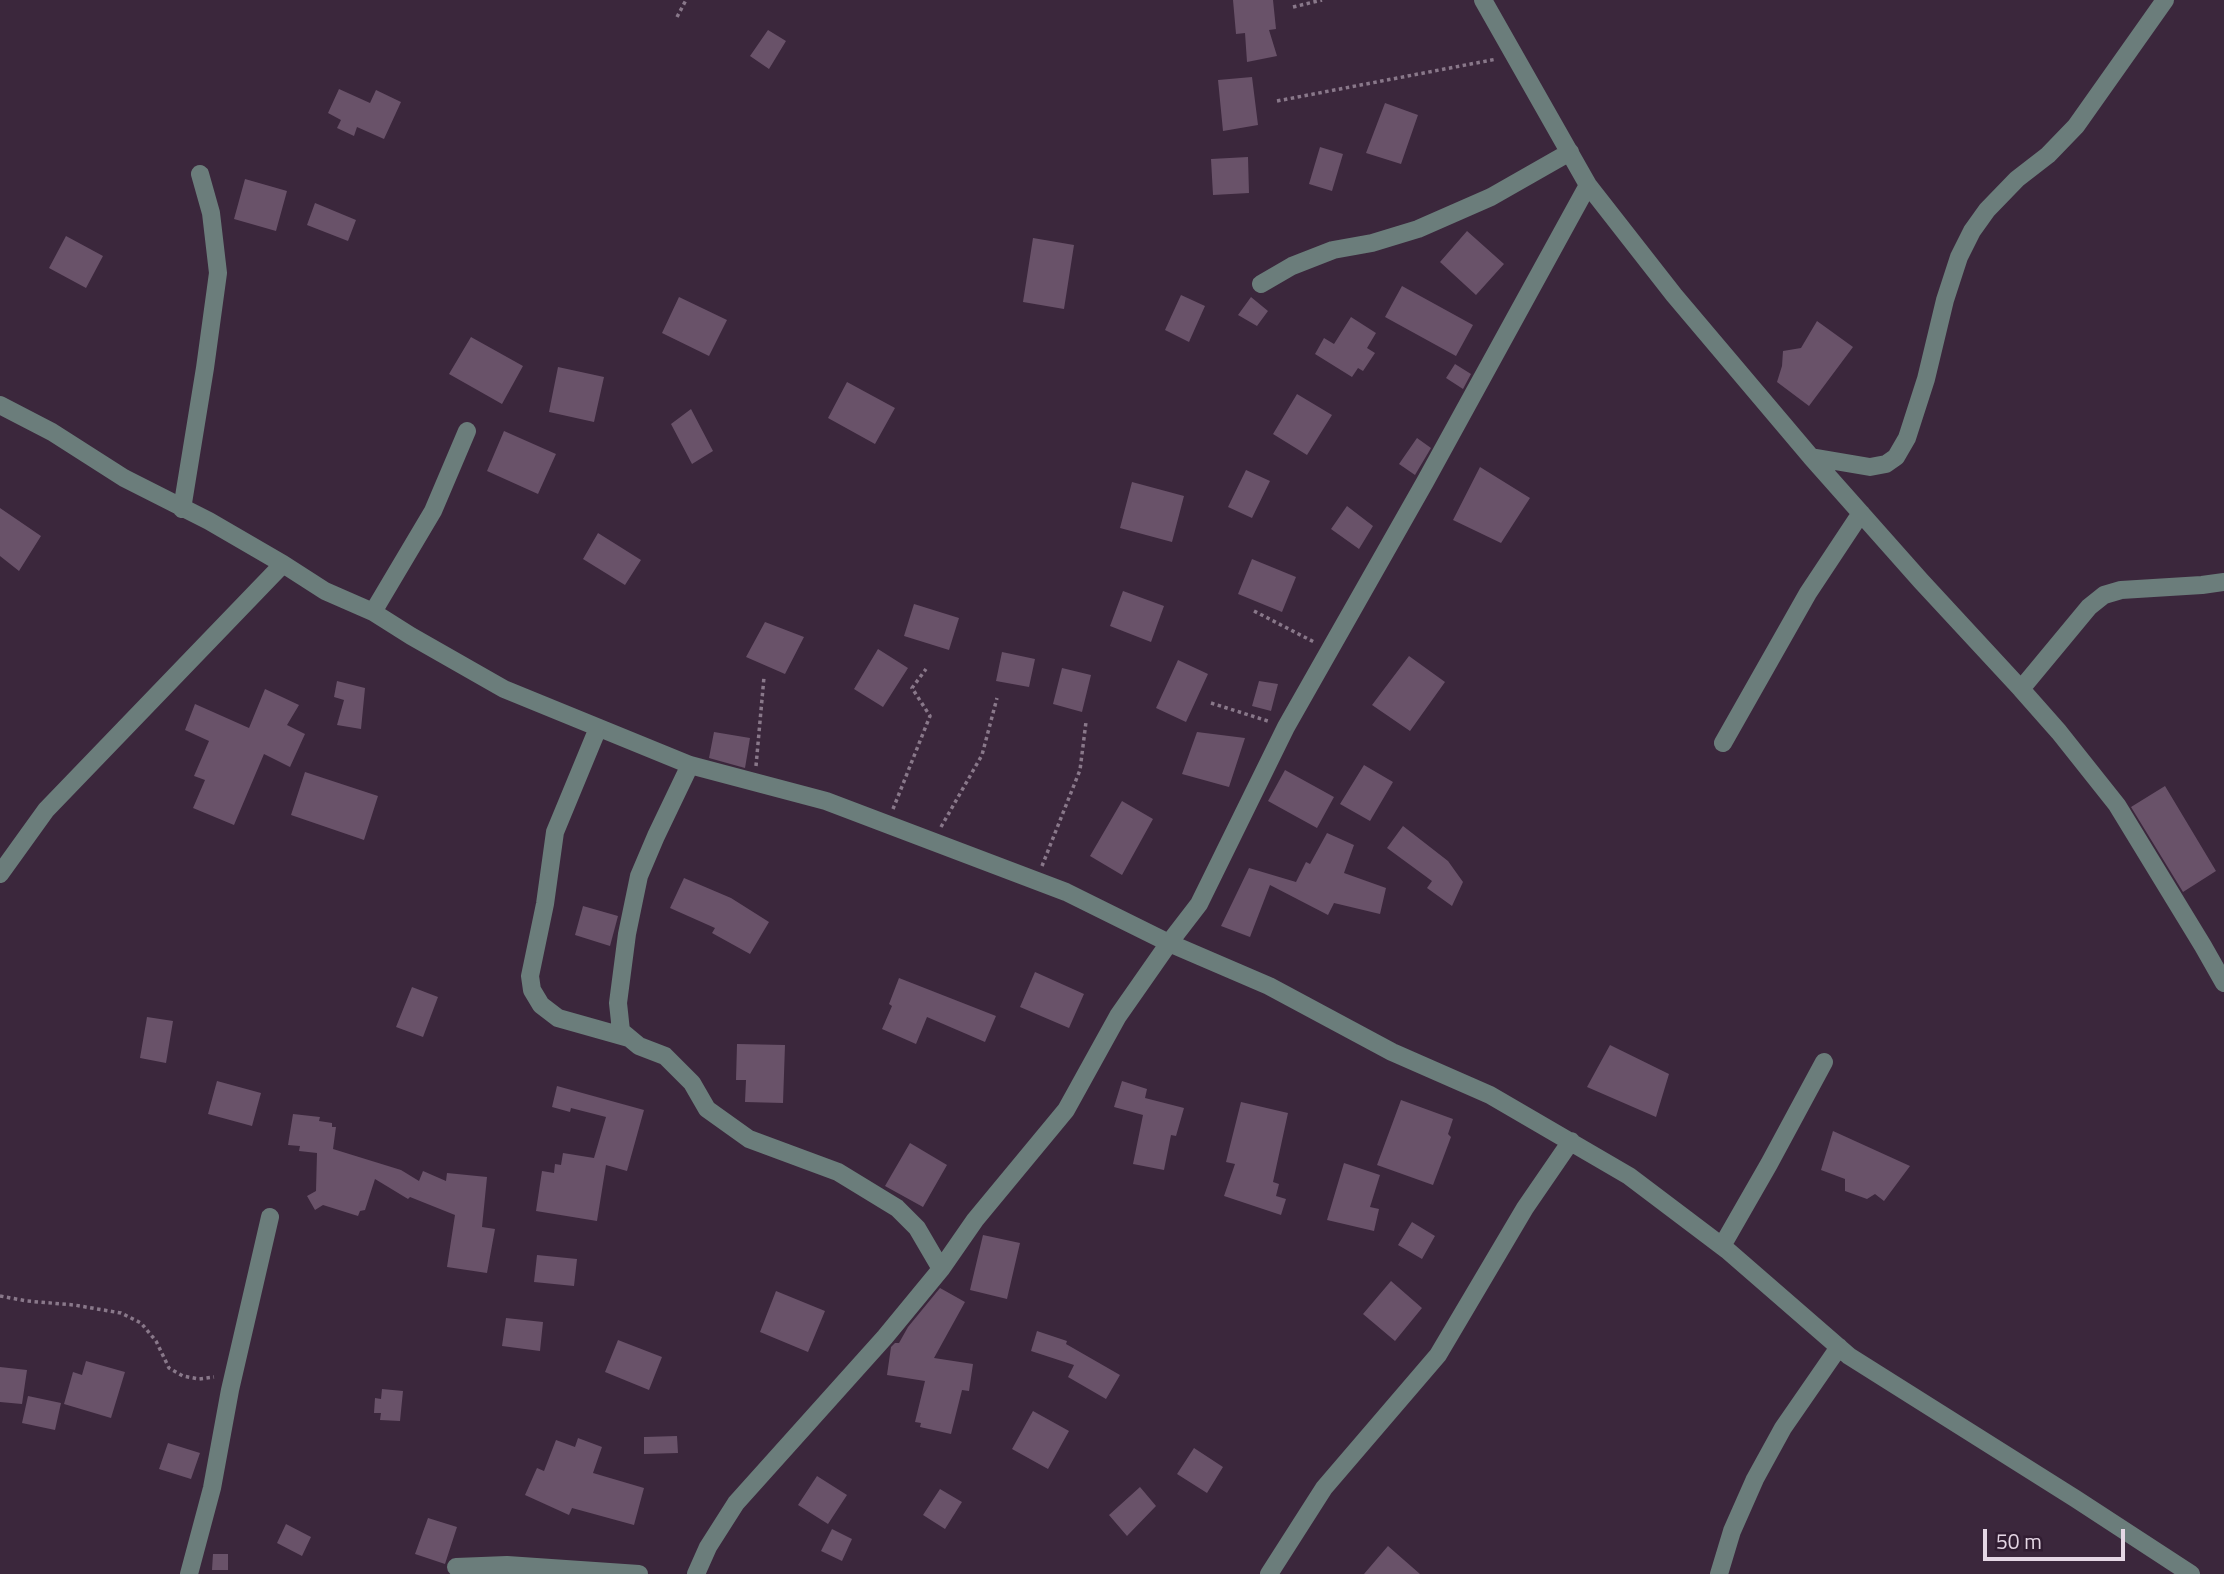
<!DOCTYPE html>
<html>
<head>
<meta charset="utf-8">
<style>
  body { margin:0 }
  #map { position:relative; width:2224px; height:1574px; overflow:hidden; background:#3b273c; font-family:"Titillium Web",sans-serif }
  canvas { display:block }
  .scale { position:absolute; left:1983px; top:1529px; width:142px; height:32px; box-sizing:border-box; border:4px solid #e5d7e5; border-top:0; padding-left:9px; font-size:21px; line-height:24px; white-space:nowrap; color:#e5d7e5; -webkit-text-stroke:5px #311d32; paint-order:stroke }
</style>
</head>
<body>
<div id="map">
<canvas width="2224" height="1574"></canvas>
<div class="scale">50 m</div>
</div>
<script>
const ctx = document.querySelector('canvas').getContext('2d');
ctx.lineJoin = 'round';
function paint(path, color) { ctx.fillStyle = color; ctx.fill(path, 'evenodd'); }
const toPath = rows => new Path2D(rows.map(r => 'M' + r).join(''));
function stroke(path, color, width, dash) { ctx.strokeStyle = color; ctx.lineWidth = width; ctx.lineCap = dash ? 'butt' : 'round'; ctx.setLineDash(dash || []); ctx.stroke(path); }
paint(toPath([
  [1233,0,1273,0,1276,29,1269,30,1277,56,1247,62,1245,33,1236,34],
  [768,30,786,41,769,69,750,56],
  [1252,77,1258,125,1223,131,1218,80],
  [339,89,370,103,376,90,401,102,384,139,357,127,354,136,337,128,341,120,328,113],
  [1385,103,1418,115,1401,164,1366,153],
  [1320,147,1343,154,1332,191,1309,184],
  [1248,157,1249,193,1213,195,1211,159],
  [245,179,287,191,276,231,234,219],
  [315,203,356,220,348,241,307,225],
  [1467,231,1504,264,1476,295,1440,262],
  [66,236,103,256,86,288,49,268],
  [1033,238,1074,245,1064,309,1023,302],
  [1402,286,1473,325,1456,356,1385,317],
  [1181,295,1205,306,1189,342,1165,330],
  [679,297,727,320,709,356,662,333],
  [1251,297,1268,311,1257,326,1238,315],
  [1351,317,1376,333,1367,348,1375,353,1363,371,1358,368,1352,377,1315,354,1324,338,1334,344],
  [1817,321,1853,347,1809,406,1777,382,1782,366,1783,351,1801,348],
  [471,337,523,366,502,404,449,374],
  [1455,364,1471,374,1463,389,1446,378],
  [558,367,604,377,594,422,549,412],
  [847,382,895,408,875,444,828,418],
  [1297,394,1332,415,1307,455,1273,434],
  [691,409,713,451,692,464,671,424],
  [504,431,556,454,538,494,487,471],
  [1417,438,1431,448,1415,475,1399,464],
  [1480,467,1530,498,1501,543,1453,520],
  [1246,470,1270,481,1252,518,1228,507],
  [1132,482,1184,496,1172,542,1120,528],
  [1347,506,1373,526,1359,549,1331,529],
  [0,508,41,536,19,571,0,556],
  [598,533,641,560,625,585,583,559],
  [1252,559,1296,577,1282,612,1238,594],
  [1123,591,1164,606,1151,642,1110,626],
  [914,604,959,618,949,650,904,636],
  [765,622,804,637,785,674,746,657],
  [878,649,908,668,883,707,854,689],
  [1002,652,1035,659,1029,687,996,681],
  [1409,656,1445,682,1410,731,1372,705],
  [1178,660,1208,674,1186,722,1156,708],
  [1062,668,1091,675,1082,712,1053,704],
  [337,681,365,688,361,729,337,725,344,700,334,697],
  [1259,681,1278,684,1271,711,1252,706],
  [265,689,299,705,287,725,305,734,290,767,264,754,234,825,193,808,205,780,194,776,209,741,185,730,195,704,249,728],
  [714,732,750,738,745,768,709,758],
  [1197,732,1245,738,1229,787,1182,774],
  [1364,765,1393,782,1370,821,1340,804],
  [1285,770,1334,797,1317,828,1268,801],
  [305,772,378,796,364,840,291,815],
  [2165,786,2216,871,2183,892,2131,807],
  [1122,801,1153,819,1122,875,1090,856],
  [1403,826,1448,861,1463,882,1452,906,1427,888,1432,881,1387,848],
  [1327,833,1354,845,1344,873,1386,888,1380,914,1334,903,1328,915,1270,885,1250,937,1221,926,1249,868,1296,882,1306,862,1310,864],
  [684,878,731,898,769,922,750,954,712,933,715,928,670,908],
  [583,906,618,916,610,946,575,935],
  [1035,972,1084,994,1069,1028,1020,1007],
  [899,978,996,1016,985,1042,927,1017,916,1044,882,1029,892,1006,889,1004],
  [412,987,438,997,423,1037,396,1027],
  [147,1017,173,1021,166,1063,140,1058],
  [737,1044,785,1045,783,1103,745,1102,746,1080,736,1080],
  [1610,1045,1669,1074,1656,1117,1587,1087],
  [217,1081,261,1093,252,1126,208,1114],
  [1122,1081,1147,1089,1145,1098,1184,1108,1176,1136,1171,1135,1164,1170,1133,1164,1143,1115,1114,1107],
  [557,1086,644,1110,627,1171,606,1165,597,1221,536,1211,542,1171,554,1173,555,1164,561,1165,563,1153,594,1158,606,1117,571,1108,570,1112,552,1107],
  [1401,1100,1453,1119,1448,1134,1451,1137,1433,1185,1377,1165],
  [1241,1102,1288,1113,1273,1182,1279,1184,1276,1196,1286,1199,1281,1215,1224,1196,1235,1164,1226,1162],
  [293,1114,320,1117,319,1121,332,1123,332,1127,336,1127,333,1149,401,1170,419,1181,423,1171,446,1181,447,1173,487,1177,482,1227,495,1229,487,1273,447,1267,455,1215,410,1197,408,1199,375,1179,365,1210,360,1211,358,1216,323,1205,315,1210,307,1196,316,1191,317,1153,299,1151,300,1146,288,1145],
  [1833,1131,1910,1166,1884,1201,1875,1194,1867,1199,1845,1191,1845,1179,1821,1170],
  [910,1143,947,1165,923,1207,885,1186],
  [1344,1163,1380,1175,1370,1207,1379,1209,1374,1231,1327,1220],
  [1412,1222,1435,1236,1422,1259,1398,1245],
  [983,1235,1020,1243,1007,1299,970,1290],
  [537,1255,577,1259,574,1286,534,1282],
  [1391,1281,1422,1308,1395,1341,1363,1314],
  [940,1288,965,1302,934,1358,973,1364,969,1391,962,1390,951,1434,920,1427,921,1423,915,1422,925,1381,887,1375,891,1347,895,1343,899,1343,908,1327],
  [776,1291,825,1311,808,1352,760,1332],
  [506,1318,543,1322,540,1351,502,1346],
  [1037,1331,1067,1341,1066,1344,1120,1375,1106,1399,1068,1377,1074,1365,1031,1351],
  [618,1340,662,1357,649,1390,605,1372],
  [86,1361,125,1372,111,1418,64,1404,73,1372,82,1375],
  [0,1367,27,1370,22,1404,0,1402],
  [382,1389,403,1391,400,1421,380,1420,381,1413,374,1413,375,1398,381,1399],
  [28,1396,61,1403,55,1430,22,1423],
  [1033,1411,1069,1431,1048,1469,1012,1449],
  [677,1436,678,1453,644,1454,644,1437],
  [578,1438,602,1447,593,1473,644,1488,634,1525,572,1508,569,1515,525,1495,537,1468,544,1471,556,1440,575,1447],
  [168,1443,200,1453,191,1479,159,1469],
  [1194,1448,1223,1467,1207,1493,1177,1474],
  [817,1476,847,1495,828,1524,798,1505],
  [1140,1487,1156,1506,1127,1536,1109,1515],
  [940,1489,962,1502,945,1529,923,1515],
  [428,1518,457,1527,445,1564,415,1554],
  [286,1524,311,1537,302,1556,277,1543],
  [832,1529,852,1539,842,1561,821,1551],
  [1388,1546,1420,1574,1364,1574],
  [213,1554,228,1554,228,1570,212,1570]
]), '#695269');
stroke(toPath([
  [1293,7,1322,0],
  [677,17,686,0],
  [1277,101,1497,59],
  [1254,611,1316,643],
  [1211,703,1271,722],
  [756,766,764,677],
  [893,809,930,716,912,688,926,669],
  [941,827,982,755,997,698],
  [1042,866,1080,770,1086,722],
  [0,1296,27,1301,74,1305,121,1313,141,1323,156,1341,169,1368,183,1376,199,1379,214,1377]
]), '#89788a', 3.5, [3.5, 3.5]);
stroke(toPath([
  [1483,0,1588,185,1674,295,1811,457,1921,581,2021,689,2059,732,2117,805,2203,946,2224,983],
  [1261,284,1292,266,1333,250,1372,243,1418,229,1491,197,1570,152],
  [0,405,52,432,124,478,209,521,283,564,325,591,373,612,411,636,504,689,690,765,826,801,1066,892,1169,943,1269,986,1392,1052,1490,1095,1629,1176,1727,1250,1849,1356,2076,1499,2191,1574],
  [1811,457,1870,467,1886,464,1896,457,1907,438,1926,379,1945,300,1959,257,1972,231,1987,210,2017,179,2048,155,2076,126,2165,0],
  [182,509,205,368,218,273,211,213,200,174],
  [373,612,433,511,467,431],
  [2021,689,2089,607,2104,595,2121,590,2202,585,2224,582],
  [598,728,555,832,545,904,530,976,532,990,541,1005,558,1018,629,1038],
  [1723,743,1808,593,1861,513],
  [690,765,656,836,639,876,627,934,618,1003,621,1031,639,1046,665,1056,692,1083,707,1109,749,1139,838,1172,897,1208,917,1228,941,1269],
  [0,874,46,810,283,564],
  [1722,1246,1769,1164,1824,1062],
  [456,1567,507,1565,639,1574],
  [189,1574,212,1488,230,1390,270,1217],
  [696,1574,708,1547,736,1503,885,1337,941,1269,975,1220,1066,1110,1118,1016,1169,943,1199,904,1286,727,1425,482,1588,185],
  [1269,1574,1324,1488,1438,1355,1525,1208,1571,1141],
  [1719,1574,1732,1531,1755,1479,1783,1428,1839,1347]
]), '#6b7d7b', 18);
</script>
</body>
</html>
